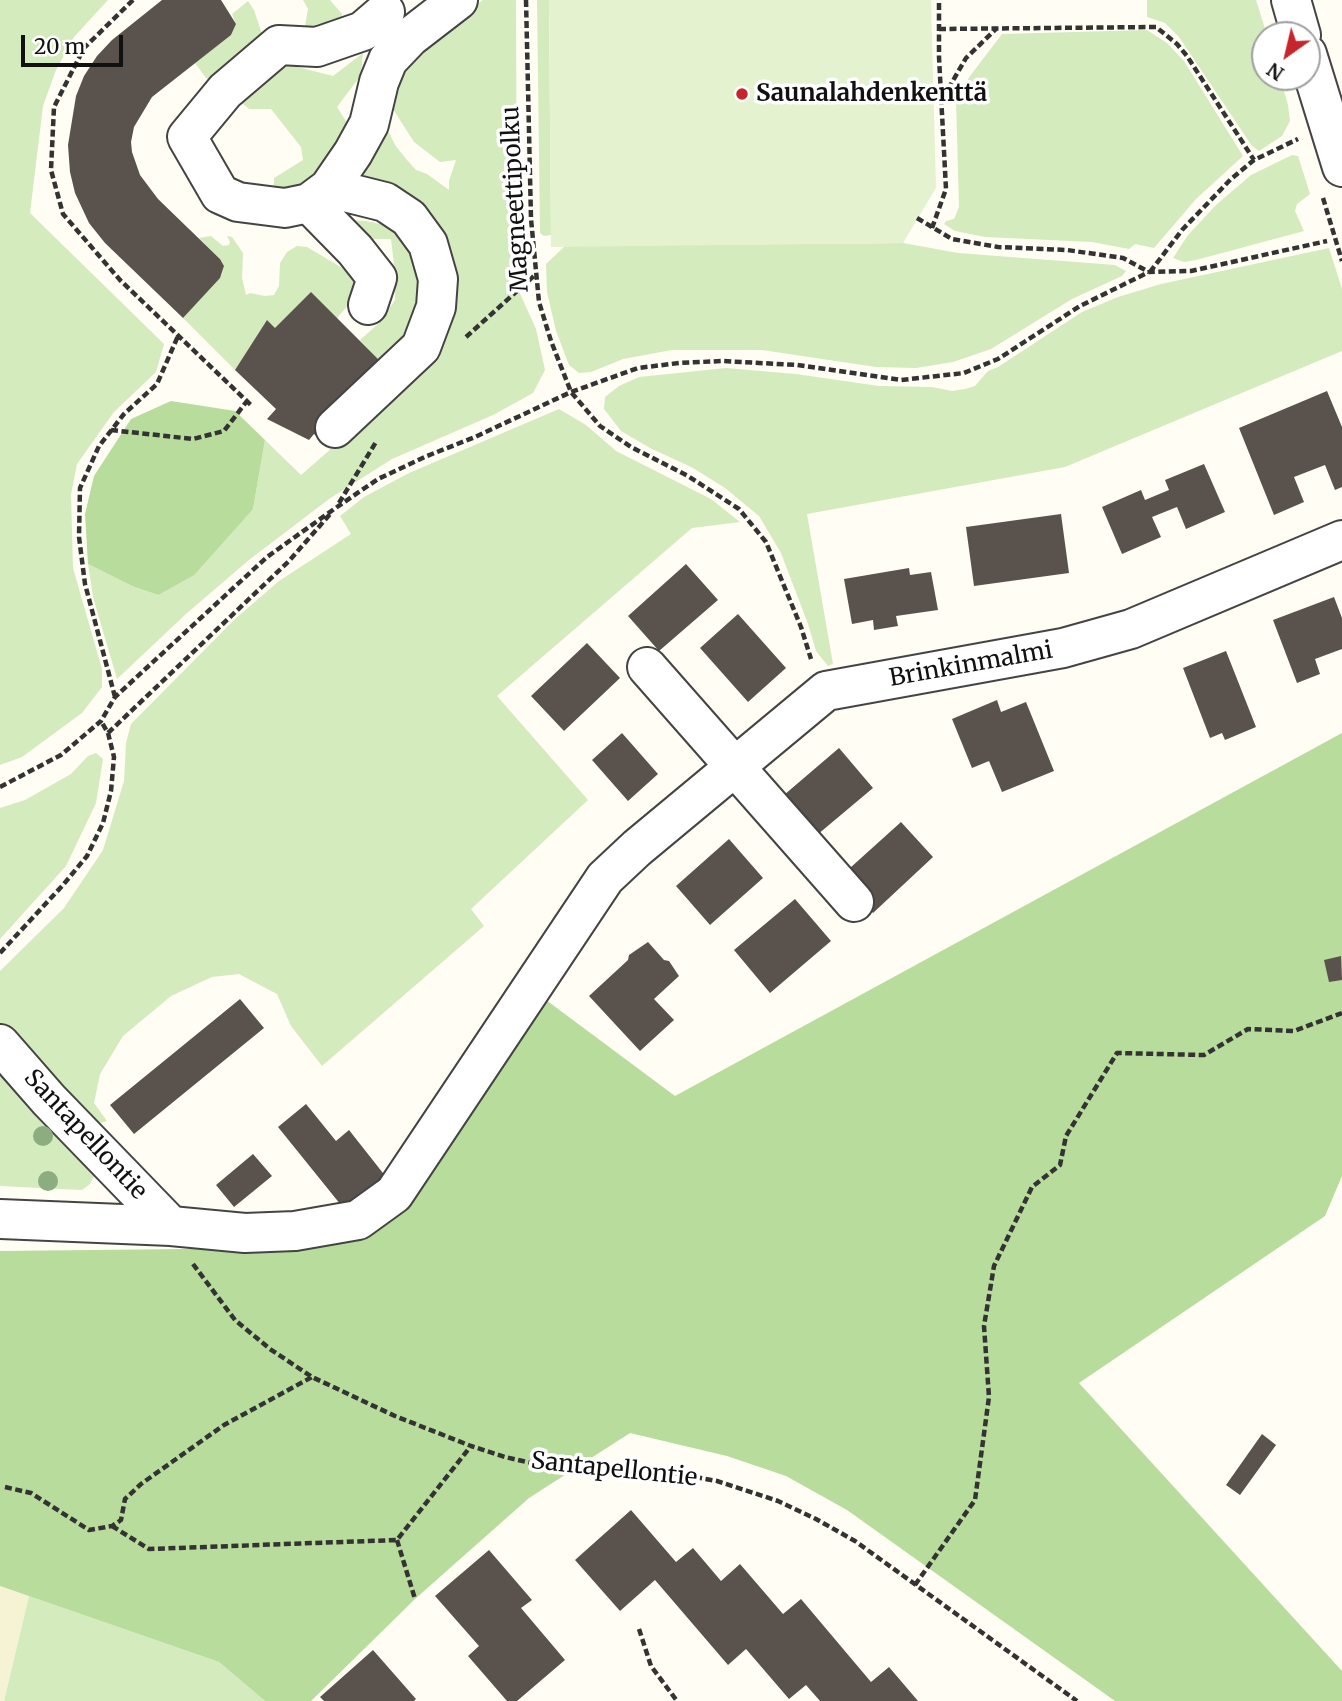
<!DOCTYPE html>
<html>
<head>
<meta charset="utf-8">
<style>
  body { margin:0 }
  #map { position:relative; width:1342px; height:1701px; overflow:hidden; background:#fffdf4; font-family:Merriweather,serif }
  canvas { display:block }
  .north { position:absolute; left:1251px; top:21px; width:70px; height:70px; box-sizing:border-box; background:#fff; border:2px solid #a0a0a0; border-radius:50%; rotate:214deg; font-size:19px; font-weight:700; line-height:28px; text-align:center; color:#111 }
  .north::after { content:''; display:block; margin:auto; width:24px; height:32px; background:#c4262c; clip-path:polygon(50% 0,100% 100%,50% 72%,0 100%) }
  .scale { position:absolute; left:21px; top:35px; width:102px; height:32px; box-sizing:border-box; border:4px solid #111; border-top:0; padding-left:9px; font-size:21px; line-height:24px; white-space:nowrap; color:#111; -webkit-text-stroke:5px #fff; paint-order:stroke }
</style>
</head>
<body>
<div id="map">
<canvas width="1342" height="1701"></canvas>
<div class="north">N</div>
<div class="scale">20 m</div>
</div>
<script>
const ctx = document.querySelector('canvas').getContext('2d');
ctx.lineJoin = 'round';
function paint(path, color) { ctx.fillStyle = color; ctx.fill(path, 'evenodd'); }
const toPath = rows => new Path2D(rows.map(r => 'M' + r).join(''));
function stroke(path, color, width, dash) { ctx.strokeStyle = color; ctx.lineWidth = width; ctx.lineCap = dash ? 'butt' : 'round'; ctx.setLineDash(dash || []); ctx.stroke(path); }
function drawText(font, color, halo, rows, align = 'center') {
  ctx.font = font + ' Merriweather,serif'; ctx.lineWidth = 7; ctx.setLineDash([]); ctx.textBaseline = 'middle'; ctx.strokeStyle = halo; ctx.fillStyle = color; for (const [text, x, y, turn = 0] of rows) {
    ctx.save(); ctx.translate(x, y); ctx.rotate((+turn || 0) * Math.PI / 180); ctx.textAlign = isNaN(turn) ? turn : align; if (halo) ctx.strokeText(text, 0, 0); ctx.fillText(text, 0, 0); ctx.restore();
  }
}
paint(toPath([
  [0,1586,29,1596,4,1701,0,1701]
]), '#f6f3d4');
paint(toPath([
  [0,0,108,0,74,37,56,70,43,106,30,213,164,344,156,372,114,412,77,464,71,495,73,568,102,669,102,687,82,713,22,757,0,765],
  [303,0,330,0,342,14,340,30,304,31,308,9],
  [483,0,516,0,517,287,536,329,545,370,533,393,493,415,392,459,329,499,249,560,187,613,117,679,93,597,88,564,132,586,158,595,253,509,265,440,301,475,438,356,449,281,362,172,383,120,395,145,407,160,416,170,427,174,449,190,449,181,456,160,440,162,414,142,393,109,390,86,396,65],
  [537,0,549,0,551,235,544,236,540,233],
  [1147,0,1256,0,1267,35,1265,35,1265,77,1280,77,1288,105,1290,121,1282,136,1259,151,1252,146,1179,37,1165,23,1147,17],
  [248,1,254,10,263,37,222,84,206,78,195,63,231,35,236,24,232,14],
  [1147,30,1167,43,1184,61,1243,156,1196,199,1154,248,1135,244,1129,249,1092,242,985,237,955,231,944,224,946,221,954,219,959,207,956,99,970,76,1002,34],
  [363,53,361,75,337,107,349,126,311,184,274,193,274,178,303,160,301,147,271,109,249,109,235,97,286,64,333,76],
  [1292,155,1298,156,1310,194,1297,204,1295,211,1304,231,1196,260,1184,262,1173,258,1188,235,1216,205,1251,175],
  [349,220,366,221,394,227,408,238,423,282,412,329,383,364,360,340,379,323,395,300,395,273,391,239,375,239,364,244],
  [211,236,223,246,229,245,230,242,227,236,232,237,243,253,242,278,246,295,250,293,265,296,274,295,279,286,280,263,287,252,297,246,307,247,344,269,354,279,357,289,355,297,337,318,275,328,267,320,235,370,183,318,222,274,224,266,220,259,199,238],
  [903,243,958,253,1115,265,1126,271,1122,276,1072,299,991,349,953,362,916,368,876,367,762,350,672,350,623,359,591,372,579,373,569,365,556,331,547,292,546,264,565,246],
  [1329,248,1342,289,1342,351,1065,467,807,514,833,664,828,666,816,651,808,624,781,553,759,516,725,488,693,468,650,448,621,431,604,409,605,397,619,386,639,377,726,368,796,374,879,386,932,387,952,391,965,389,975,386,988,371,998,367,1082,312,1118,297,1161,284],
  [559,409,586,425,616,451,711,499,740,522,692,528,497,696,588,800,471,909,484,926,322,1066,291,1026,277,994,239,974,212,977,171,996,123,1036,100,1074,94,1103,107,1121,93,1125,0,1027,0,971,64,908,103,850,124,781,126,743,131,724,235,619,279,581,351,534,340,516,364,497,409,473],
  [96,753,103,759,96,803,66,866,0,939,0,808,25,800,71,774,88,756],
  [0,1055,96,1172,90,1184,82,1190,0,1186],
  [29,1596,219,1662,265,1701,4,1701]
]), '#d4ebbd');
paint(toPath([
  [171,401,235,411,265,440,253,509,194,575,158,595,132,586,88,564,85,514,94,476,131,419],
  [1342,733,1342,1176,1325,1216,1079,1383,1342,1671,1342,1701,1115,1701,847,1510,786,1476,727,1456,630,1433,529,1498,415,1599,311,1701,265,1701,219,1662,0,1586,0,1251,278,1248,360,1233,542,997,675,1096]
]), '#b8dc9c');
paint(toPath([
  [549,0,931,0,936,188,903,243,551,247]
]), '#e5f2cf');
paint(toPath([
  [162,0,221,0,236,24,231,35,152,97,134,127,131,142,132,152,140,175,158,199,220,259,224,266,220,278,183,318,105,243,89,223,75,193,70,172,68,145,76,96,84,76,97,56,112,40],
  [311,292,383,364,321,440,314,434,309,440,267,419,276,409,235,370,267,320,275,328],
  [1327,391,1342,427,1342,487,1335,490,1325,465,1294,477,1304,502,1274,515,1239,428],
  [1204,464,1225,512,1186,529,1177,507,1152,517,1161,537,1122,554,1102,507,1141,490,1145,500,1169,490,1165,480],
  [1061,514,1069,573,974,586,966,527],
  [686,564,718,600,659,651,628,616],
  [909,568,910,575,931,572,938,610,896,616,898,626,874,630,873,620,852,624,844,579],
  [1334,597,1342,618,1342,649,1315,659,1320,674,1297,683,1273,620],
  [738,614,786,668,748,702,700,648],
  [587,643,620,678,564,731,531,696],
  [1226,651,1256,727,1225,740,1222,733,1210,738,1183,668],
  [997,700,1001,712,1026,702,1054,771,1002,792,989,761,972,768,952,719],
  [622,733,658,774,628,801,592,760],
  [839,748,873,788,817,835,784,795],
  [901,822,933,857,873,913,840,877],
  [729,839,763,878,710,925,676,886],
  [795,899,831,941,770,993,734,950],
  [648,942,664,960,669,961,679,976,654,999,674,1020,640,1051,589,996,628,960,629,955],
  [1341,956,1342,980,1329,982,1324,960],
  [240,999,264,1028,134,1134,110,1105],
  [306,1104,336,1141,349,1130,390,1182,349,1215,278,1127],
  [253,1154,272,1176,234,1207,216,1185],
  [1262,1434,1276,1445,1240,1495,1226,1485],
  [631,1510,676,1562,693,1548,721,1581,740,1564,783,1614,801,1599,871,1682,889,1667,918,1701,820,1701,806,1685,789,1699,746,1649,728,1665,655,1580,620,1611,575,1560],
  [489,1550,532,1600,521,1608,565,1660,517,1701,507,1701,468,1656,479,1646,435,1596],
  [373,1650,416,1699,414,1701,324,1701,320,1697]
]), '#5a524d');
const minor = toPath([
  [1291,0,1301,35],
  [385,12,363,31,317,47,279,45,225,91,187,137,220,194,238,202,285,208,309,203,329,188,353,153,369,124,379,82,388,60,410,37,458,0],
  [1307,54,1342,167],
  [329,188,385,202,409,218,428,244,438,279,436,307,421,347,335,428],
  [309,203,355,250,377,278,368,305],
  [647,667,854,902],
  [0,1044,49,1100,171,1226],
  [0,1219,171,1226,245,1233,295,1231,358,1220,394,1194,605,878,637,848,826,691,1063,648,1131,629,1342,540]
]);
stroke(minor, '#444', 42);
stroke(toPath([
  [133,0,84,48,54,107,51,170,63,214,120,280,252,406],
  [526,0,531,219,539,302,551,341,571,392,600,426,631,447,688,476,739,509,766,542,801,627,811,659],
  [939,29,1156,27,1177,44,1187,56,1254,160],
  [943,98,966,58,997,28],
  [1323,198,1342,261],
  [917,218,952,239,998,247,1067,250,1123,258,1149,272],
  [932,228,946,189,939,57,939,0],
  [1150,272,1182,230,1231,179,1254,160,1298,139],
  [466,337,536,274],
  [111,430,193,439,224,431,247,401],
  [339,503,376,442],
  [115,697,85,584,79,537,80,488,99,446,124,414,157,384,178,336],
  [108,733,289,561,331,513],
  [0,787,61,755,101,721,115,697,267,557,337,507,378,479,427,456,475,437,571,392,638,368,679,363,722,361,797,365,901,380,964,373,998,359,1080,306,1149,272,1191,271,1327,241],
  [0,953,63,885,87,856,103,823,111,791,114,757,108,733,101,721],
  [193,1264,235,1320,270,1349,312,1377,395,1416,471,1446,505,1457,553,1468,667,1472,717,1481,778,1501,816,1519,855,1541,1077,1701],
  [5,1487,31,1493,89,1530,112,1526,121,1520,125,1499,141,1484,224,1425,312,1377],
  [112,1526,149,1549,397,1540,471,1446],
  [397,1540,415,1599],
  [915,1585,975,1500,989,1397,984,1326,994,1266,1032,1187,1060,1165,1066,1136,1117,1053,1204,1055,1248,1029,1294,1031,1342,1013],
  [639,1629,651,1666,677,1701]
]), '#333', 4.5, [7, 3.5]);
stroke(minor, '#fff', 38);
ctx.fillStyle = '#8cad7f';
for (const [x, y] of [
  [43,1136],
  [48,1181]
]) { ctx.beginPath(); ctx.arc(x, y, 10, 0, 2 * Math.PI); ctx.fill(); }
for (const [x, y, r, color] of [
  [742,94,7,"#c4262c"]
]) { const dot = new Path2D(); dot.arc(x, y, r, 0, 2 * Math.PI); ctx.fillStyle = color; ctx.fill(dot); stroke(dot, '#fff', 2.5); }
drawText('bold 24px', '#111', '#fff', [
  ["Saunalahdenkenttä",756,94]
], 'left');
drawText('24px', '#111', '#fff', [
  ["Magneettipolku",516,199,-93],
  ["Brinkinmalmi",971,665,-10],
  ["Santapellontie",85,1135,47],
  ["Santapellontie",614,1470,6]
]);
</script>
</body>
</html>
